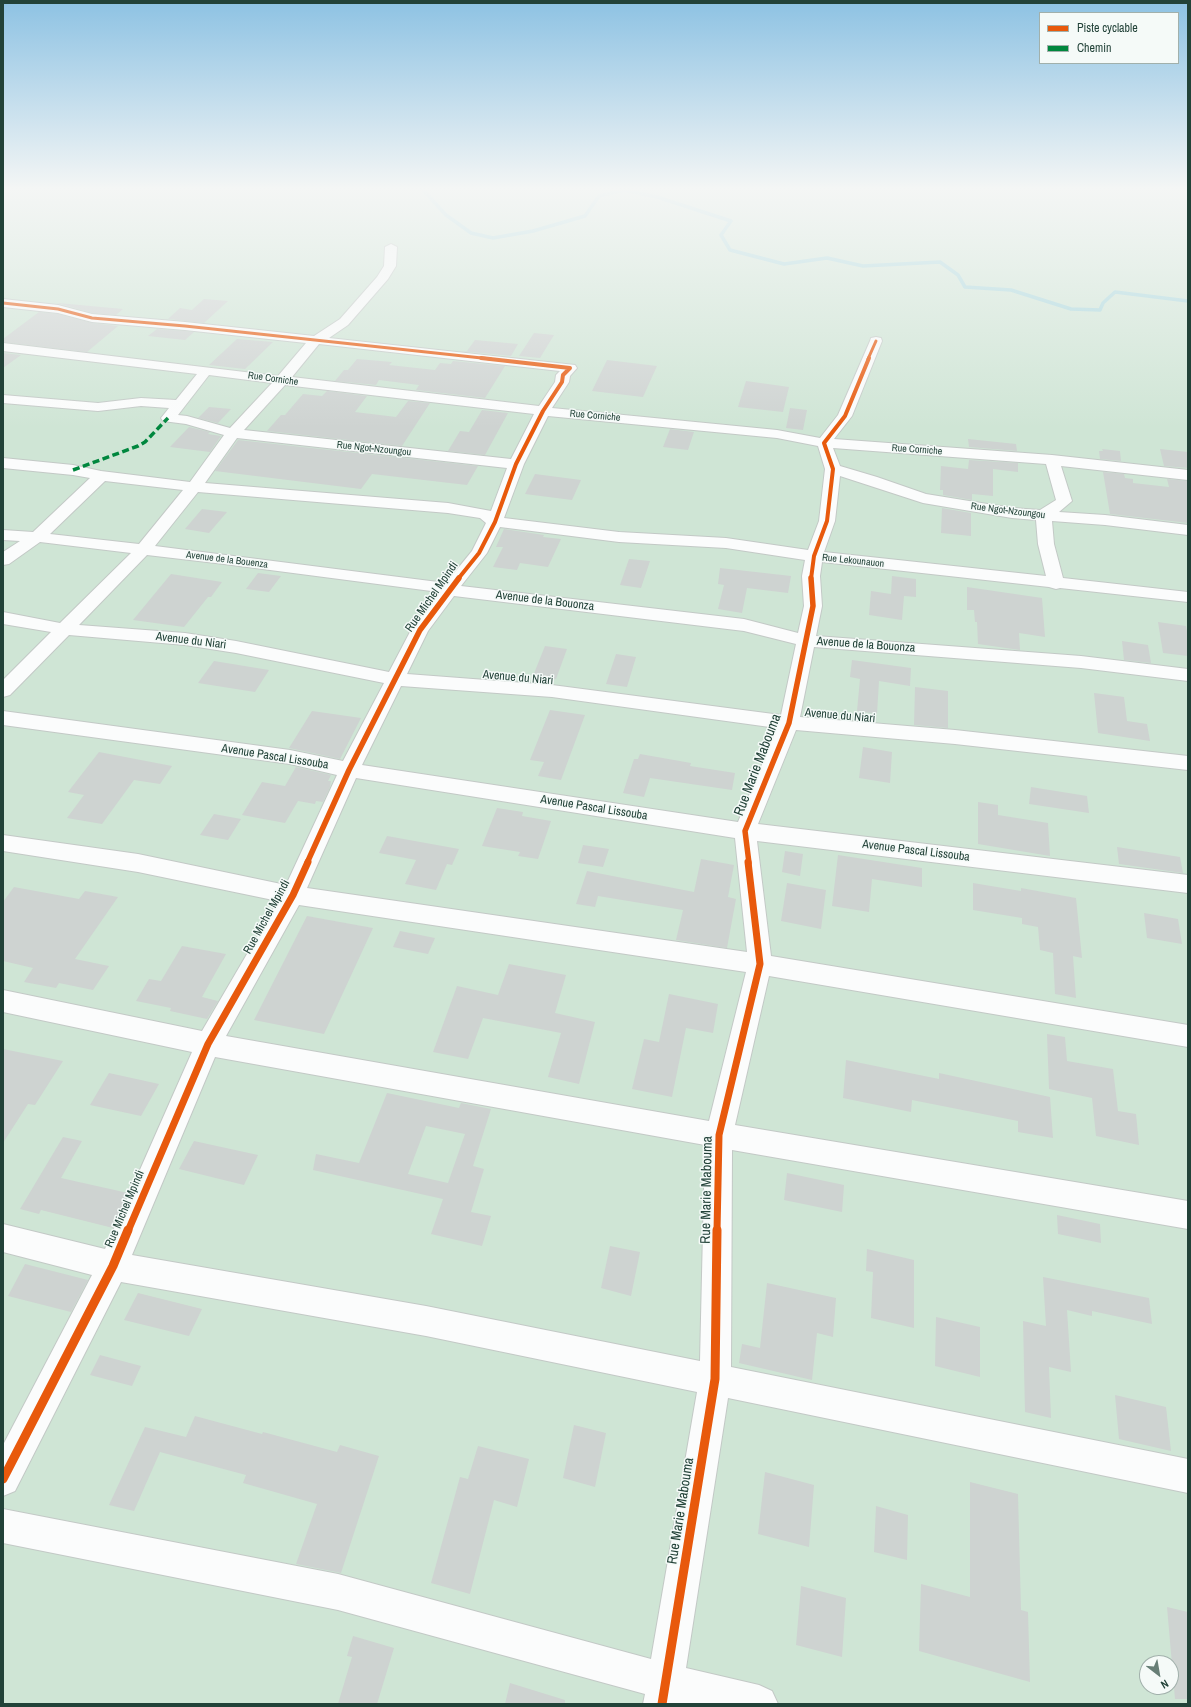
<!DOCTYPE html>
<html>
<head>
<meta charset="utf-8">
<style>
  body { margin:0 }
  #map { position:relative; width:1191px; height:1707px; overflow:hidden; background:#e6ece9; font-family:"Archivo Narrow",sans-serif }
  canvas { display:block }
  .frame { position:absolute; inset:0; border:4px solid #224238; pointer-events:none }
  .legend { position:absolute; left:1039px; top:12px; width:140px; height:52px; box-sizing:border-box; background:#f5faf8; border:1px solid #a1b0ab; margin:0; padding:5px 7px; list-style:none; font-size:12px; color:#224238 }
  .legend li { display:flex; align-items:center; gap:8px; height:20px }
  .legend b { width:20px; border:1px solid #a1b0ab }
  .north { position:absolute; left:1139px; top:1655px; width:40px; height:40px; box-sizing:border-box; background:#f5faf8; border:1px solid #a1b0ab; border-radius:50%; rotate:149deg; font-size:11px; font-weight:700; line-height:16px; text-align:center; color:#224238 }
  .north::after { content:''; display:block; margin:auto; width:14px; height:18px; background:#677e76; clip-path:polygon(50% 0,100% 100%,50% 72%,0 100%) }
</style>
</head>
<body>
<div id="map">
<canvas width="1191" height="1707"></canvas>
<div class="frame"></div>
<ul class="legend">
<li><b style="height:5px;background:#e8590c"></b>Piste cyclable</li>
<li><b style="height:5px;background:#00873e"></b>Chemin</li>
</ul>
<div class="north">N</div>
</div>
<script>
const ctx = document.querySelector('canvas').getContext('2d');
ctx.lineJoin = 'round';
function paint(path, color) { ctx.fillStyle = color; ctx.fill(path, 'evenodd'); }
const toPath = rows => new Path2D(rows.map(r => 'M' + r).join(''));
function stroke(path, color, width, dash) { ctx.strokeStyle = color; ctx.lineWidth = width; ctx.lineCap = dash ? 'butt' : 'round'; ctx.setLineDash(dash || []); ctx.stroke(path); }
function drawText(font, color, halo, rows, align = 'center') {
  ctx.font = font + ' "Archivo Narrow",sans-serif'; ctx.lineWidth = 3; ctx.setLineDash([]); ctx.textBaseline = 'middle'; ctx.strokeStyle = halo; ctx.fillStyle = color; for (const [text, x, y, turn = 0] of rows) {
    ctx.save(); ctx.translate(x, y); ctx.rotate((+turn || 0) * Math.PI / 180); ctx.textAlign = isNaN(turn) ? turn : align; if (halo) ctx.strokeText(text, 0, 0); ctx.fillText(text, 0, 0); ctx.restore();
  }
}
paint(toPath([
  [3,189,1188,189,1188,1704,3,1704],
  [1147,1663,1171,1663,1171,1687,1147,1687]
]), '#cfe5d5');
stroke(toPath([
  [422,189,446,215,471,233,493,238,533,231,585,216,599,196,624,190,657,197,731,221,721,235,730,250,784,264,827,258,863,266,940,262,958,275,965,287,1011,290,1071,309,1100,310,1103,303,1115,292,1188,301]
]), '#a6d6dc', 3.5);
paint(toPath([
  [204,299,228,301,204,323,168,319,180,308,192,310],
  [57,303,58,303,123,309,116,315,92,313],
  [39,312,58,314,92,323,118,326,87,352,3,342,3,339],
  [157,329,185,331,194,332,185,340,148,336],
  [534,333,554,335,540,358,519,356],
  [237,339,273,342,245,369,209,365],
  [475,340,518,344,511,356,460,351,467,351],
  [3,353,21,355,3,368],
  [357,359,392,362,389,365,435,370,440,363,451,364,453,361,505,366,485,398,416,390,419,385,379,380,376,385,335,381,344,370,348,370],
  [607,360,657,366,643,397,592,391],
  [746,381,789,387,783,412,738,407],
  [327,391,367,396,355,412,396,417,408,401,430,403,402,446,267,431,281,415,285,415,303,394,322,396],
  [209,407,231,409,218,423,198,418],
  [790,408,807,410,803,430,786,428],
  [482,410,508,413,485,455,448,451,460,431,469,432],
  [189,427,210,432,208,434,221,436,210,452,170,447],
  [670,429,694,432,688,450,663,447],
  [968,439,1016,444,1017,451,969,447],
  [238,440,478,466,467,485,372,474,361,489,215,471],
  [1102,449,1120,451,1121,461,1100,459,1099,451,1103,451],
  [1160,449,1188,452,1188,468,1164,466],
  [969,460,1018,463,1018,472,993,469,993,496,972,494,972,500,943,495,943,490,940,490,941,466,968,469],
  [1103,472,1124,474,1125,478,1133,479,1133,483,1169,487,1167,479,1188,481,1188,523,1110,514],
  [535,474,581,480,572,500,525,494],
  [942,508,971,513,971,536,941,533],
  [202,509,227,512,209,533,185,529],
  [504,529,544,535,543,537,561,539,548,567,520,563,517,570,493,567,503,547,496,547],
  [629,559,650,561,641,588,620,585],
  [720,568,791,576,788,593,747,588,742,613,718,609,724,585,718,584],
  [258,573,281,576,269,592,246,589],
  [171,574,222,582,211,597,208,597,184,627,133,620],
  [892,576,916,579,916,597,904,596,902,620,869,615,871,591,891,594],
  [967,587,1042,598,1045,637,1019,633,1020,650,978,644,977,622,975,622,974,610,967,610],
  [1158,622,1186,626,1188,636,1188,656,1163,653],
  [1122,641,1148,645,1151,663,1124,660],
  [545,646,567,649,556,679,533,676],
  [616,654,636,657,627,687,606,684],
  [852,660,911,668,910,686,879,681,877,714,857,711,860,679,850,677],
  [214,661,269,670,255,692,198,683],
  [915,687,948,691,948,728,914,725],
  [1094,693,1124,697,1127,721,1147,724,1150,741,1098,733],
  [550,710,585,715,561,780,538,776,544,762,530,760],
  [312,711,361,718,340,759,289,748],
  [863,747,892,752,890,783,859,778],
  [99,752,146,761,172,766,160,784,134,780,102,824,67,818,84,795,68,792],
  [640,754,691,763,690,766,735,773,732,790,650,778,644,797,623,793,634,759,638,759],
  [296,767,331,775,328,781,331,781,330,787,323,802,316,801,315,804,298,801,285,823,242,815,262,782,285,786],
  [1031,787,1087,796,1089,813,1029,804],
  [978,802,998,805,998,815,1048,823,1050,856,978,844],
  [497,808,523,812,522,816,551,821,538,859,518,856,520,852,482,846],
  [214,814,241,819,228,840,200,835],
  [387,836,459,849,452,865,447,864,436,890,405,884,416,860,379,853],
  [583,845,609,849,603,867,578,863],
  [1117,847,1180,857,1183,873,1119,864],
  [785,851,803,854,800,876,782,872],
  [838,855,922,868,922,887,872,879,869,912,832,906],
  [701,859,734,865,728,897,736,899,727,948,676,940,683,910,598,896,595,907,576,904,587,871,694,892],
  [787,883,826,890,821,929,781,921],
  [973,883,1021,891,1021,888,1076,898,1082,958,1073,956,1076,998,1055,994,1053,953,1040,950,1038,927,1022,924,1022,918,973,910],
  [14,887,79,899,85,891,118,897,75,959,109,966,93,990,59,983,56,988,24,982,33,968,3,961,3,902],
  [1144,913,1178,919,1182,944,1147,938],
  [307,916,373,928,324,1034,254,1020],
  [400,931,435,938,428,954,393,947],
  [182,946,226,954,202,997,218,1001,207,1019,170,1011,171,1008,136,1001,149,979,161,981],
  [509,964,566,975,555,1013,595,1022,579,1084,548,1077,561,1033,483,1018,468,1059,433,1052,457,986,498,995],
  [669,994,718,1004,713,1033,686,1028,672,1097,632,1089,644,1039,659,1042],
  [1047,1034,1065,1037,1067,1061,1113,1069,1118,1111,1136,1114,1139,1145,1096,1136,1092,1098,1049,1089],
  [3,1049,63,1061,35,1105,28,1104,3,1143],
  [846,1060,939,1079,939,1073,1050,1097,1053,1138,1018,1132,1018,1121,912,1100,911,1112,843,1098],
  [109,1073,159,1084,141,1116,90,1105],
  [387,1093,459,1108,461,1103,491,1109,473,1166,484,1169,471,1212,491,1216,482,1246,431,1234,443,1199,313,1170,316,1154,359,1163],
  [426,1126,465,1134,448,1183,408,1174],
  [63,1137,82,1141,61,1178,128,1193,113,1228,41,1210,39,1214,20,1209],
  [194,1141,258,1155,244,1185,179,1169],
  [787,1173,844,1185,842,1212,784,1200],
  [1057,1215,1100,1224,1101,1243,1058,1234],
  [610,1246,640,1252,631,1296,601,1288],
  [867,1249,914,1260,914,1328,871,1318,873,1272,866,1271],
  [25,1264,88,1280,71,1312,8,1296],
  [1043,1277,1149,1298,1152,1324,1092,1311,1092,1316,1067,1310,1071,1372,1049,1367,1051,1418,1025,1412,1023,1321,1046,1326],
  [767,1283,836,1298,833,1337,817,1333,812,1380,739,1363,742,1344,760,1348],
  [138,1293,202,1309,189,1336,124,1320],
  [936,1317,980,1327,980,1377,935,1366],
  [100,1355,141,1366,132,1386,90,1375],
  [1115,1395,1166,1407,1171,1451,1119,1439],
  [195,1416,262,1434,263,1432,337,1452,340,1445,379,1456,341,1573,296,1564,317,1504,243,1483,246,1475,160,1452,134,1511,109,1505,145,1427,186,1437],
  [574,1425,606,1433,595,1487,563,1478],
  [478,1446,529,1459,517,1507,494,1500,470,1594,431,1583,460,1477,468,1479],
  [765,1472,814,1485,809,1547,758,1534],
  [970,1482,1018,1494,1021,1610,1028,1612,1030,1682,919,1651,921,1584,970,1597],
  [876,1506,908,1515,907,1560,874,1552],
  [801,1586,846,1598,842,1657,796,1645],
  [1167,1607,1188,1612,1188,1699,1175,1699],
  [353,1636,394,1648,377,1704,338,1704,352,1657,347,1656],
  [510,1683,565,1700,565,1704,505,1704]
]), '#ced3d1');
const minor = toPath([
  [391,244,397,247,396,266,388,279,348,325,329,338,575,365,577,368,570,376,569,382,552,408,777,430,820,438,838,415,870,341,871,338,876,337,881,338,882,341,852,416,834,439,1052,455,1188,470,1188,480,1061,466,1072,501,1059,512,1105,515,1188,525,1188,535,1105,525,1052,521,1054,544,1063,578,1188,592,1188,602,1060,588,1056,589,1049,587,822,562,820,576,822,606,816,636,1081,656,1188,669,1188,681,1081,668,814,647,800,717,955,730,1188,756,1188,770,955,744,796,730,758,824,1188,875,1188,893,757,841,771,956,1188,1025,1188,1047,769,976,735,1125,1188,1201,1188,1229,732,1150,731,1367,1188,1459,1188,1493,728,1398,686,1668,759,1685,772,1691,778,1704,643,1704,645,1694,338,1610,3,1543,3,1509,338,1574,651,1659,697,1392,426,1336,121,1282,15,1491,3,1496,3,1445,92,1275,3,1252,3,1224,105,1249,192,1052,3,1012,3,990,202,1031,278,901,138,872,3,851,3,835,138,854,286,885,337,775,290,764,3,725,3,711,290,750,343,761,384,683,236,653,185,645,69,635,10,695,3,697,3,680,51,632,3,624,3,612,60,623,131,553,40,542,9,564,3,565,3,552,20,541,3,540,3,530,33,532,90,478,73,475,3,468,3,458,73,465,101,471,190,482,224,435,186,424,163,421,161,418,169,408,141,406,98,411,3,403,3,395,98,403,141,398,176,400,197,374,3,351,3,343,278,376,306,343,185,330,92,322,58,313,3,307,3,299,58,305,92,314,185,322,314,336,340,319,377,277,384,266,385,247,391,244],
  [319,344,560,371,556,375,555,382,539,406,292,377,319,344],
  [209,375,272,383,230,428,187,416,178,415,209,375],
  [285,385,534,414,511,459,244,430,285,385],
  [548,416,777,438,818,446,825,469,819,521,808,550,726,538,619,532,504,518,524,464,548,416],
  [237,438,507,468,491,511,448,503,205,483,237,438],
  [833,448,1046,464,1056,500,1040,510,1012,508,926,494,877,477,840,466,833,448],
  [840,476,923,503,1012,518,1036,520,1038,544,1046,576,824,552,835,521,840,476],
  [105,481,183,490,139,544,50,534,105,481],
  [198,492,448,513,480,518,486,523,472,551,446,583,155,546,198,492],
  [500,527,619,542,726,548,805,560,802,576,804,606,798,633,744,619,461,586,487,553,500,527],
  [147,555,224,564,439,592,411,630,389,672,236,641,185,633,79,625,147,555],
  [454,596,744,631,796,644,781,715,552,685,407,674,428,631,454,596],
  [401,686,552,697,777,728,738,822,362,765,401,686],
  [356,778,735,838,747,952,307,888,356,778],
  [299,905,746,972,709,1121,226,1036,299,905],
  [215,1057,705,1145,700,1361,426,1306,132,1255,215,1057]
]);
stroke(minor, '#c3c9c6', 2);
paint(minor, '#fbfcfc');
stroke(toPath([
  [73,470,138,446,145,442,168,418]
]), '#00873e', 3.5, [7, 3.5]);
stroke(toPath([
  [3,303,58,309,92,318,185,326,491,359],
  [868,359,876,341]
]), '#e8590c', 3);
stroke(toPath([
  [458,579,479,553,495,522,516,464,543,411,562,382,563,375,570,368,481,358],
  [811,579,814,556,827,521,833,469,824,443,845,416,869,358]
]), '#e8590c', 4);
stroke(toPath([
  [307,863,349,770,420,630,459,578],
  [749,863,745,831,789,723,813,606,811,578]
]), '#e8590c', 5.5);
stroke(toPath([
  [128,1231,208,1044,293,895,308,862],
  [717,1231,719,1135,760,964,748,862]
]), '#e8590c', 7);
stroke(toPath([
  [3,1479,113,1266,128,1230],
  [662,1704,715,1379,717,1230]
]), '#e8590c', 9);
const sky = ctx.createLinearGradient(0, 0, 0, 428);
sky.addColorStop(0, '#8dc2e3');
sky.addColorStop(0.44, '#f4f6f5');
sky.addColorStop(1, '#f4f6f500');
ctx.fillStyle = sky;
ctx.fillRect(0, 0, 1191, 428);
drawText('10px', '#224238', '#f5faf8', [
  ["Rue Corniche",273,379,8],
  ["Rue Corniche",595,416,5],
  ["Rue Ngot-Nzoungou",374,449,6],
  ["Rue Corniche",917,450,4],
  ["Rue Ngot-Nzoungou",1008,511,7],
  ["Avenue de la Bouenza",227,560,7],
  ["Rue Lekounauon",853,561,6]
]);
drawText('12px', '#224238', '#f5faf8', [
  ["Rue Michel Mpindi",432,597,-55],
  ["Avenue de la Bouonza",545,601,7],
  ["Avenue du Niari",191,641,7],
  ["Avenue de la Bouonza",866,645,4],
  ["Avenue du Niari",518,678,5],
  ["Avenue du Niari",840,716,5],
  ["Avenue Pascal Lissouba",275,757,9],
  ["Avenue Pascal Lissouba",594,808,9],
  ["Avenue Pascal Lissouba",916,851,7],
  ["Rue Michel Mpindi",267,917,-61],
  ["Rue Michel Mpindi",125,1209,-67]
]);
drawText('14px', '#224238', '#f5faf8', [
  ["Rue Marie Mabouma",758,765,-69],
  ["Rue Marie Mabouma",707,1190,-89],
  ["Rue Marie Mabouma",681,1511,-81]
]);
</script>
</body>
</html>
